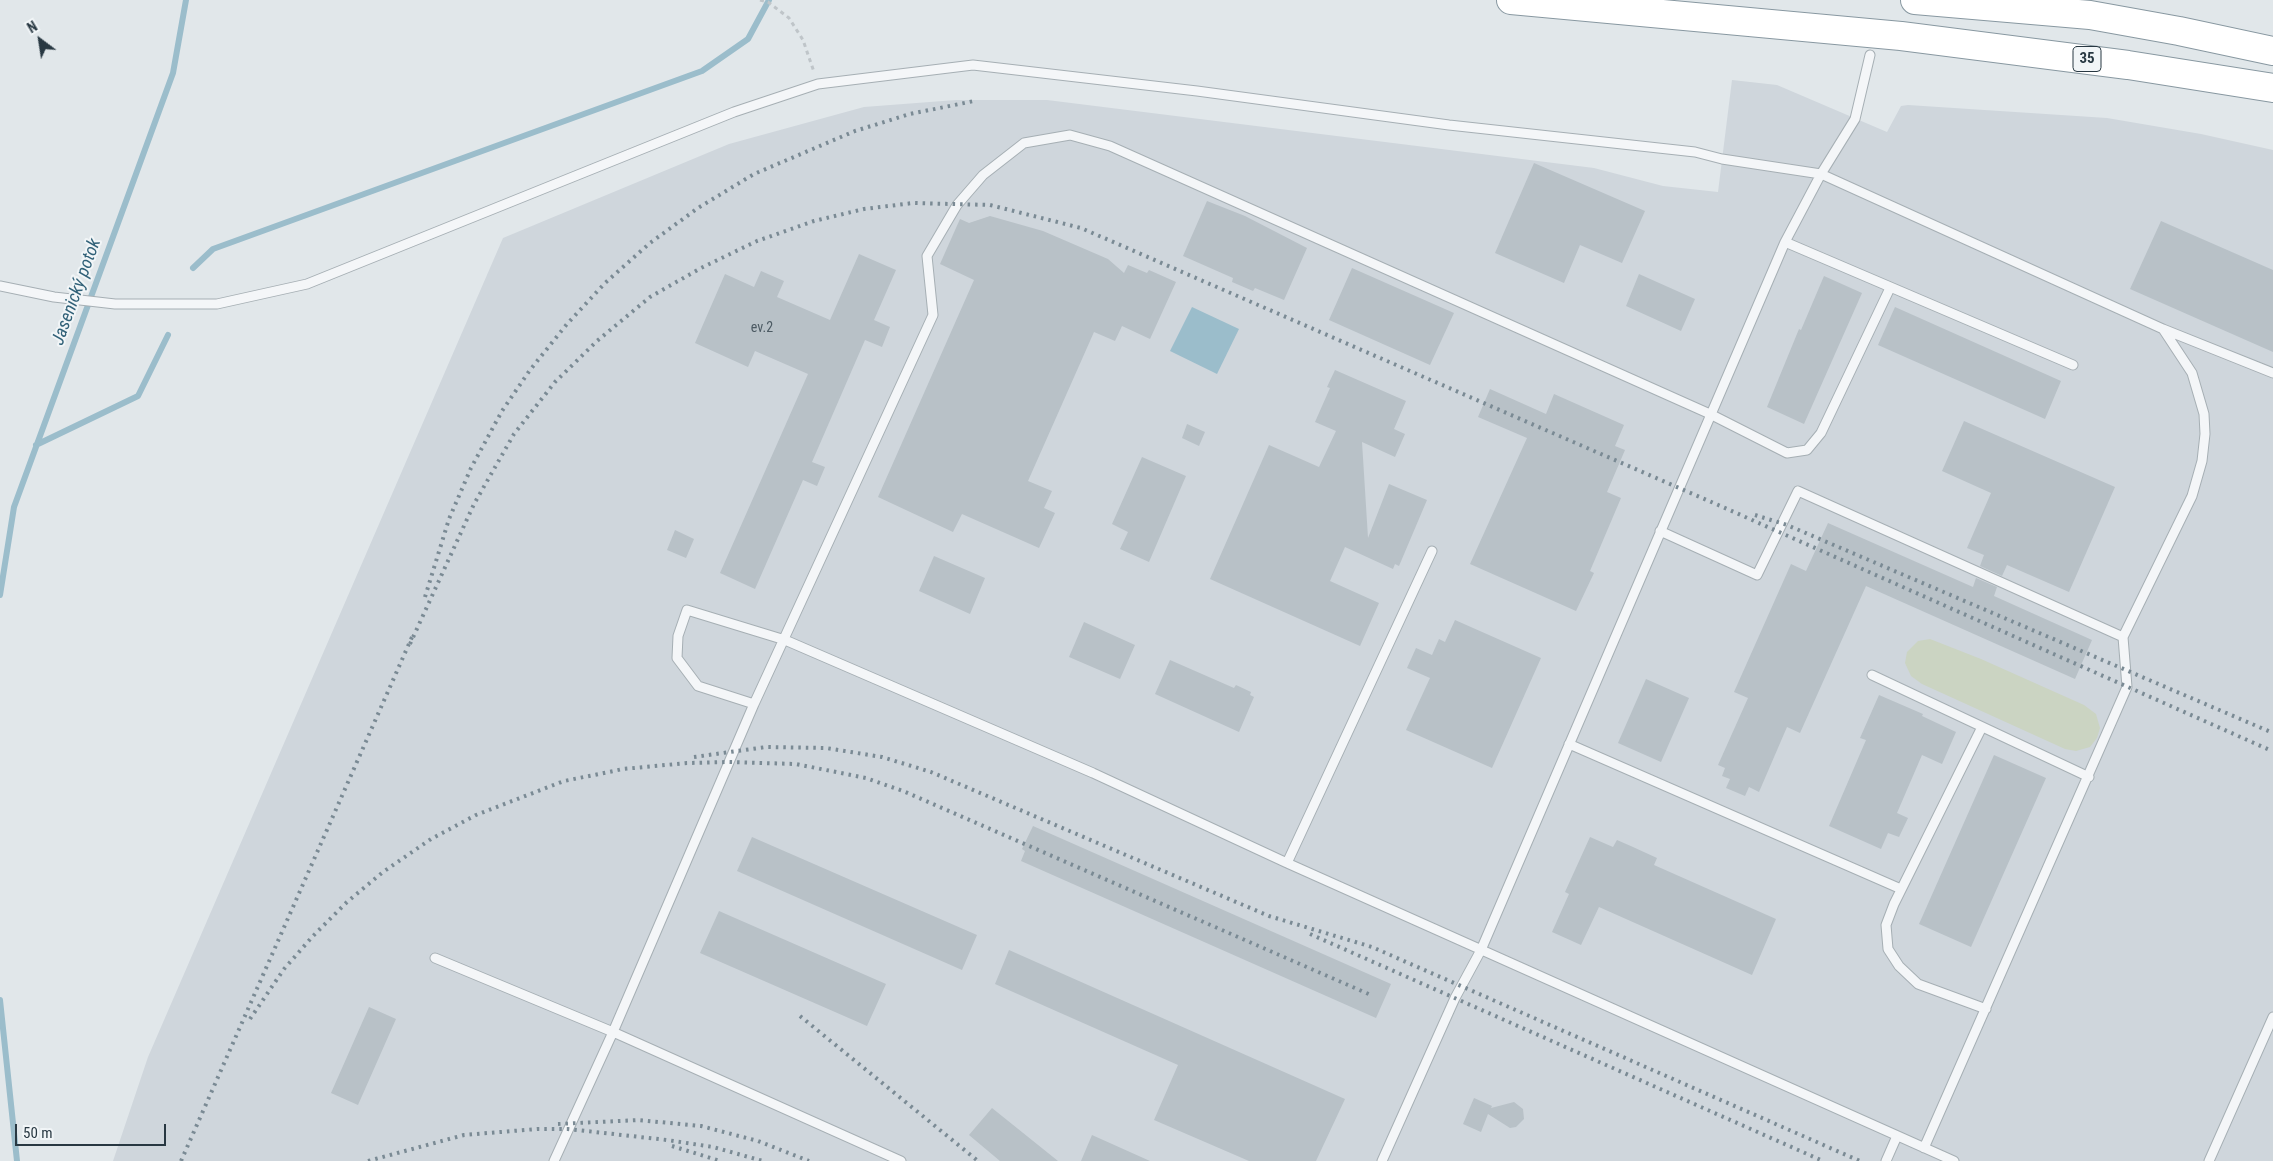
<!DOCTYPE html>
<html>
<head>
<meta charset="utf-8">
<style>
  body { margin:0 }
  #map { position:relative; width:2273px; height:1161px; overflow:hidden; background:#e1e7ea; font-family:"Roboto Condensed",sans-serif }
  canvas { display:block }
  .north { position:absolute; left:15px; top:15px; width:50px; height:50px; -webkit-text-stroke:4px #f1f5f7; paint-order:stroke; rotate:329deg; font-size:14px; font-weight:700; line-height:20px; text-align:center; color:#283842 }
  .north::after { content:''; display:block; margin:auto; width:18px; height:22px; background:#283842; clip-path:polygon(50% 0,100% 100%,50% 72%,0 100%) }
  .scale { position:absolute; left:15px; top:1124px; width:151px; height:22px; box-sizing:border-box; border:2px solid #283842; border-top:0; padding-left:6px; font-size:15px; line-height:18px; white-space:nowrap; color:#283842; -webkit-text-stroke:4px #f1f5f7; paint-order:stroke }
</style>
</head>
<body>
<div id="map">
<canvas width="2273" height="1161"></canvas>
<div class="north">N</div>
<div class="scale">50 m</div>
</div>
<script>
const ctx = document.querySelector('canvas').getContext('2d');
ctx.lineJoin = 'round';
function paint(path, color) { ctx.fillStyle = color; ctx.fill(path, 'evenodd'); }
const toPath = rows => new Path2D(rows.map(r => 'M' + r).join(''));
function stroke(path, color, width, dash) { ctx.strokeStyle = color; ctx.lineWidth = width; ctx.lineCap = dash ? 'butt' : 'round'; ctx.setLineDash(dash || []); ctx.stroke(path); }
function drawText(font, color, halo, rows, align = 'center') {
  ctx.font = font + ' "Roboto Condensed",sans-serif'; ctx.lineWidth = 4; ctx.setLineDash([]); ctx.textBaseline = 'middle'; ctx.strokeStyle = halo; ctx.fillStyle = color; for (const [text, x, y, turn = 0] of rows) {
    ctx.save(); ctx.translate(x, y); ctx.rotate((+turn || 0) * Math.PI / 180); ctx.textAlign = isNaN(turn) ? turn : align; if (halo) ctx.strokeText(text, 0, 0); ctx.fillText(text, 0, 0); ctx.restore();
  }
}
paint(toPath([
  [1732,80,1777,85,1887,132,1901,106,1908,105,2107,118,2201,134,2273,150,2273,1161,113,1161,148,1057,503,238,729,144,864,107,956,100,1047,100,1594,168,1663,186,1718,192]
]), '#cfd6dc');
paint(toPath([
  [1930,639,1981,659,2084,705,2096,714,2100,728,2097,738,2090,747,2076,751,2065,749,1922,684,1911,676,1905,663,1907,652,1918,641]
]), '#cbd4c2');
paint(toPath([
  [1192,307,1239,329,1217,374,1170,351]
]), '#9bbdcb');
stroke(toPath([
  [193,268,213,249,702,71,748,39,769,0],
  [36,445,138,396,168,335],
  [0,595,14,507,173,73,186,0],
  [0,1000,17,1161]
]), '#9bbdcb', 6);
paint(toPath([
  [1534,163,1645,211,1622,263,1580,245,1564,283,1495,253],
  [1207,201,1245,216,1307,248,1284,300,1255,288,1253,291,1232,282,1233,278,1183,256],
  [990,216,1043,231,1108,259,1124,273,1128,265,1147,273,1149,270,1176,282,1150,339,1122,326,1115,341,1094,332,1028,481,1052,491,1044,508,1055,513,1039,548,962,514,953,532,878,497,974,280,940,264,960,219,969,223],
  [2161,221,2273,270,2273,352,2130,289],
  [859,254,896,270,874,320,890,327,882,347,865,340,812,462,825,467,817,486,803,480,755,589,720,573,808,374,755,351,748,367,695,343,725,274,754,287,761,271,784,281,777,297,830,320],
  [1352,268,1454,313,1430,365,1329,320],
  [1639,274,1695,299,1681,331,1626,306],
  [1824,276,1862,293,1804,424,1767,407,1799,329,1801,330],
  [1895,307,2061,381,2045,419,1878,345],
  [1335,370,1406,401,1394,429,1405,434,1395,457,1362,442,1368,538,1389,484,1427,500,1399,566,1395,564,1393,569,1345,547,1330,581,1379,603,1360,646,1210,579,1269,445,1319,467,1336,431,1315,422,1330,388,1327,387],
  [1490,389,1546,414,1554,394,1624,425,1615,446,1625,450,1607,492,1621,498,1590,571,1594,573,1576,611,1470,564,1527,438,1478,417],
  [1964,421,2115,487,2069,592,2007,565,2002,576,1980,566,1984,555,1967,548,1991,493,1942,471],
  [1187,424,1205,432,1199,446,1182,438],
  [1142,457,1186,476,1149,562,1120,549,1128,532,1112,524],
  [1828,523,1973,587,1976,578,1997,587,1994,596,2092,640,2075,679,1866,586,1800,733,1787,727,1759,792,1749,787,1745,796,1726,788,1730,779,1722,776,1725,768,1718,765,1748,698,1734,692,1791,564,1806,571],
  [675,530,694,539,686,558,667,550],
  [934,556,985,578,970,614,919,591],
  [1455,620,1541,658,1492,768,1406,730,1430,678,1407,668,1416,648,1432,655,1439,639,1445,642],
  [1084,622,1135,645,1120,679,1069,657],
  [1170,660,1234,688,1236,685,1251,692,1250,695,1254,697,1239,732,1155,694],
  [1646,679,1689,698,1661,762,1618,743],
  [1879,695,1923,714,1922,716,1956,732,1942,764,1922,755,1897,813,1908,818,1899,837,1888,833,1881,849,1829,826,1866,740,1860,738],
  [1994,755,2046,778,1971,947,1919,924],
  [1033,826,1391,984,1376,1018,1021,861,1025,851,1022,849],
  [752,837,977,935,962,970,737,871],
  [1590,837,1613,847,1617,840,1633,847,1657,858,1654,865,1776,919,1752,975,1599,907,1581,945,1552,932,1569,894,1565,892],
  [719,911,886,984,867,1026,700,953],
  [1009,950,1345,1099,1316,1161,1249,1161,1154,1120,1178,1065,995,984],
  [369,1007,396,1019,358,1105,331,1093],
  [1474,1098,1492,1106,1491,1108,1514,1102,1523,1109,1524,1119,1516,1127,1510,1128,1488,1114,1481,1132,1463,1124],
  [992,1108,1058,1161,1000,1161,969,1135],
  [1092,1135,1150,1161,1081,1161]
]), '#b8c1c7');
const lane = toPath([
  [1785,242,2073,365],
  [0,286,54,297,115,304,217,304,307,284,734,112,818,84,973,65,1197,91,1449,125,1695,152,1722,159,1821,174,2163,329,2192,373,2204,414,2205,434,2202,461,2192,496,2123,637,2127,687,1924,1148],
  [2163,329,2273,373],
  [1660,531,1757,575,1798,491,2123,637],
  [1872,675,2089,777],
  [754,704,698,686,677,658,678,636,687,610,785,640,1093,773,1287,863,1954,1161],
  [1982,727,1894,904,1886,925,1888,949,1899,966,1918,984,1986,1009],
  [1569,744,1901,889],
  [1287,863,1432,551],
  [435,958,613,1032,901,1161],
  [554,1161,613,1032,754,704,933,315,927,256,957,205,983,175,1024,143,1070,135,1110,146,1710,414,1787,453,1807,450,1821,433,1890,288],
  [1382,1161,1455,998,1481,950,1785,242,1821,174,1855,119,1870,55],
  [1886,1161,1897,1136],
  [2209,1161,2273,1017]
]);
const highway = toPath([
  [1511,0,1901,36,2128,65,2273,88],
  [1915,0,2090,15,2179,31,2273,51]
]);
stroke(lane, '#a6afb4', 11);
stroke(highway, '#8898a1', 30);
stroke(toPath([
  [760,0,768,2,789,18,803,40,814,72]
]), '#bfc5c9', 3, [4, 4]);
stroke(lane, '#f4f6f8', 9);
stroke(highway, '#fff', 28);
stroke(toPath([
  [1755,515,1787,525,2273,733],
  [425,597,449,519,471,468,502,411,530,370,567,324,605,283,650,243,698,208,754,174,855,131,910,114,974,101],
  [410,644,474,504,514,434,555,382,597,341,650,297,701,268,757,241,814,221,864,209,913,203,990,205,1081,228,1716,504,2272,751],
  [694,757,766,747,826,748,882,757,931,772,1269,916,1372,947,1860,1161],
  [1310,934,1823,1161],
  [800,1016,978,1161],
  [250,1019,284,969,313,936,347,902,383,872,431,839,476,815,564,781,599,774,623,769,687,763,729,762,796,764,866,778,903,791,1371,995],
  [558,1124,638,1120,701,1126,758,1141,809,1161],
  [672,1146,720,1161],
  [181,1161,412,637],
  [368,1161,464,1135,537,1129,568,1129,667,1140,713,1147,763,1161]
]), '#7a8a94', 4, [2.5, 5]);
drawText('14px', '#4c5a63', null, [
  ["ev.2",762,328]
]);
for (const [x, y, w] of [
  [2087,59,28]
]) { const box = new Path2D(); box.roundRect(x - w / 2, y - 12.5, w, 25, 4); ctx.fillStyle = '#f1f5f7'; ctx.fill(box); stroke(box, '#283842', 1); }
drawText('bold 15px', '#283842', null, [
  ["35",2087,59]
]);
drawText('italic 18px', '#316178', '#f1f5f7', [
  ["Jasenický potok",77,292,-70]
]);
</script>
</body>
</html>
